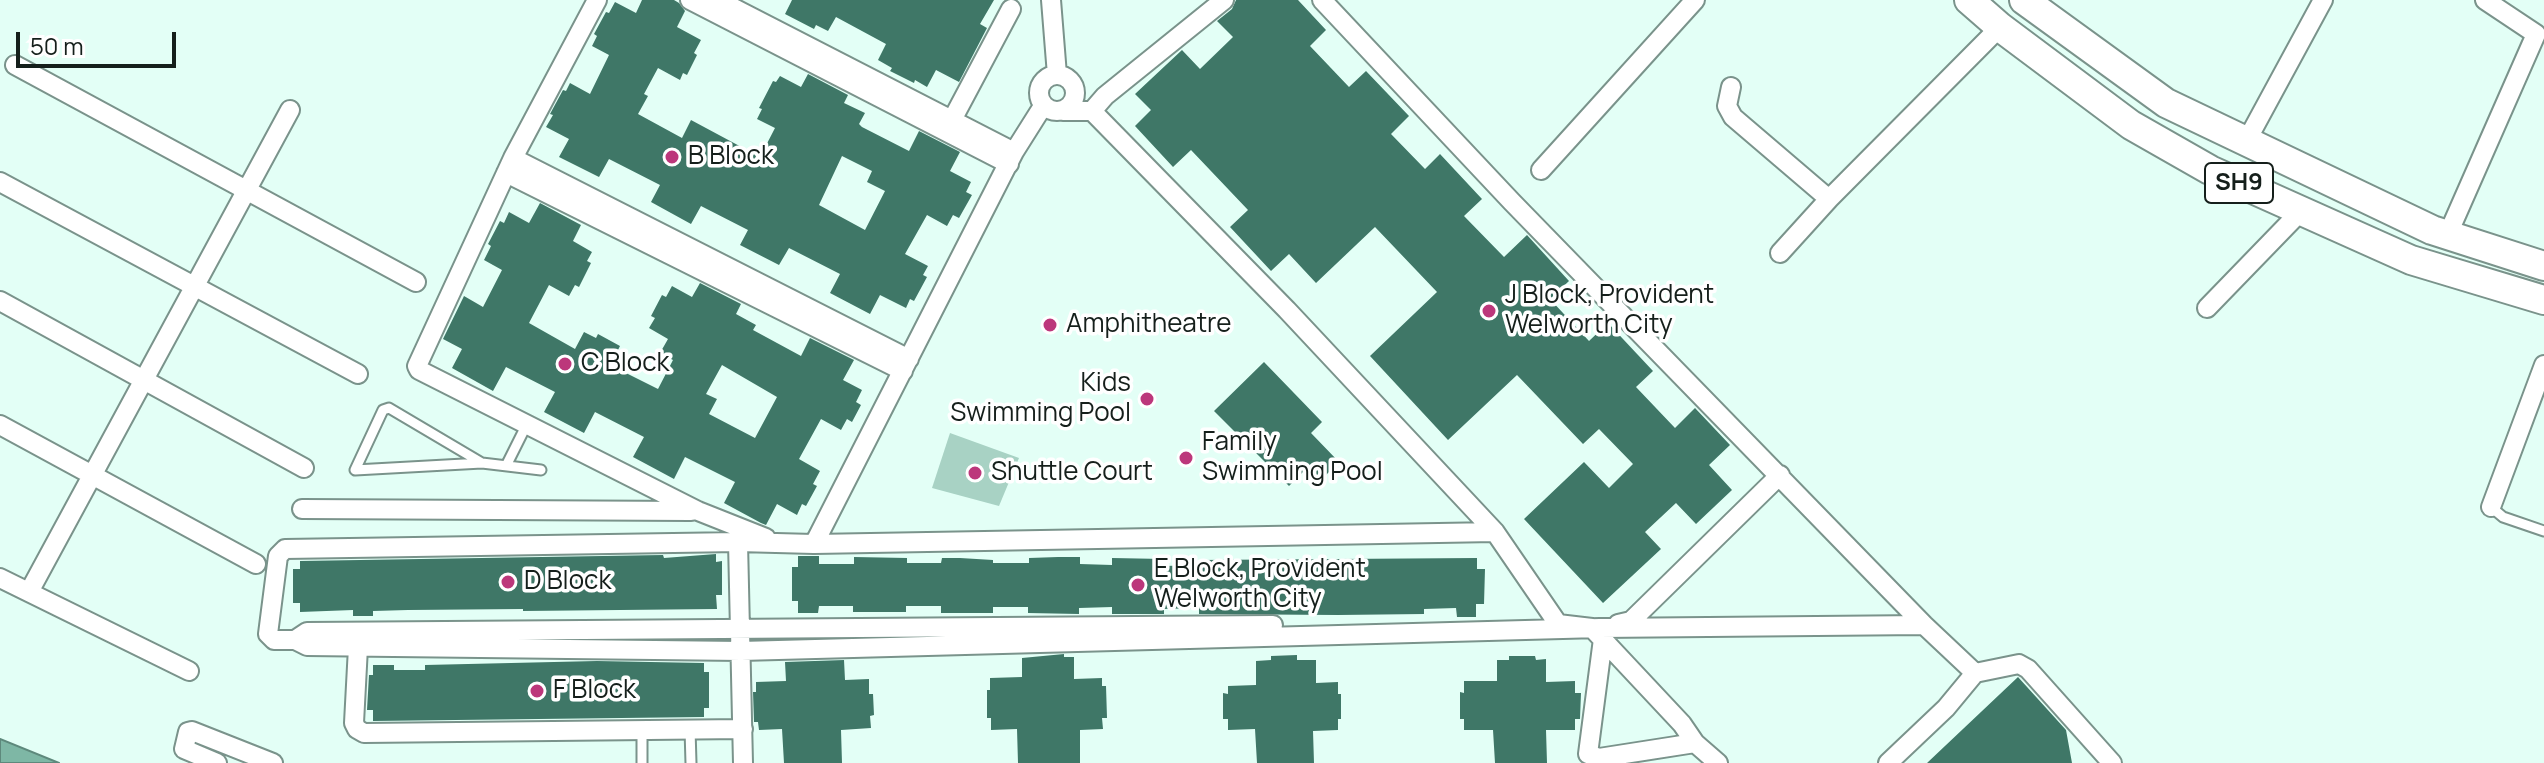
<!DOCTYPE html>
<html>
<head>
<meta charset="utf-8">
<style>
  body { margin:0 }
  #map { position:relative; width:2544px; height:763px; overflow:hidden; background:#e3fff6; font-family:Manrope,sans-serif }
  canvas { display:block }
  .scale { position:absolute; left:16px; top:32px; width:160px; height:36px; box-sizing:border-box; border:4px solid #151f1b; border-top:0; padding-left:10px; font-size:24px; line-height:28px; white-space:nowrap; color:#151f1b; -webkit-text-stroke:6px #fff; paint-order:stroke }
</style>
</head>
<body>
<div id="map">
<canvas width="2544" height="763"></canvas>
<div class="scale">50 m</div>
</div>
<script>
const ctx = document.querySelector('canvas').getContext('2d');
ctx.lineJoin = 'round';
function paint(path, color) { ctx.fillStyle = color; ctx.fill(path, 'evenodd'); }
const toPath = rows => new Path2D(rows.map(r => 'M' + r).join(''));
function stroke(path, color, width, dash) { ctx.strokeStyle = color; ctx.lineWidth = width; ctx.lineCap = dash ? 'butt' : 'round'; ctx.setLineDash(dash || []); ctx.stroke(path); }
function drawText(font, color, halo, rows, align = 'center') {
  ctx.font = font + ' Manrope,sans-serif'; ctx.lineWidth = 7; ctx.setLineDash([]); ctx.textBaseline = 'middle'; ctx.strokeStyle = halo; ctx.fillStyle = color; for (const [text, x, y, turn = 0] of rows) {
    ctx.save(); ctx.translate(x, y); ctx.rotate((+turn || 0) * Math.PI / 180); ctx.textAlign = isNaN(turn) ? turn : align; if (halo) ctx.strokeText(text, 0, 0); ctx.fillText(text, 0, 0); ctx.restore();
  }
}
paint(toPath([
  [950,433,1019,458,999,506,932,488]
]), '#a8d2c4');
const water = toPath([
  [0,739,59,763,0,763,0,739]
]);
paint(water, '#7eb7a5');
stroke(water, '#5e897c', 2);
paint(toPath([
  [642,0,674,0,679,3,685,11,677,27,701,40,694,53,697,55,687,75,683,73,680,80,658,68,644,94,648,96,638,114,682,138,691,120,760,157,775,128,757,119,762,109,759,108,773,81,776,82,780,76,801,87,808,74,848,95,844,103,865,113,859,124,862,127,909,151,919,131,960,152,950,171,971,182,966,192,972,195,959,218,953,215,947,226,927,215,905,254,928,266,923,275,927,277,914,301,910,299,906,308,880,295,870,314,830,293,840,274,789,248,779,265,740,245,748,230,701,206,691,224,651,202,660,185,609,159,599,177,559,157,569,139,546,127,553,115,550,114,563,90,566,91,570,83,590,94,609,55,592,46,597,36,594,34,606,12,609,13,615,2,636,13],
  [842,156,872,171,867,182,885,191,865,230,819,205],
  [792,0,994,0,980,24,987,28,959,82,936,70,927,87,915,80,914,83,890,71,892,68,878,60,886,44,836,17,828,31,816,25,814,29,785,14],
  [1236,0,1298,0,1326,30,1310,46,1349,87,1366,71,1409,116,1391,134,1425,169,1440,154,1482,199,1464,216,1504,257,1527,235,1569,281,1550,299,1589,341,1608,323,1653,371,1636,387,1675,428,1695,408,1730,445,1709,465,1732,490,1696,524,1676,503,1645,532,1661,549,1603,603,1524,519,1584,462,1609,488,1633,464,1599,429,1583,444,1517,375,1448,440,1370,356,1437,292,1375,227,1316,283,1289,254,1271,271,1230,227,1248,210,1191,150,1173,167,1135,126,1151,110,1135,94,1182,50,1200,69,1233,37,1217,21,1232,9],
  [540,203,581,225,573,241,592,252,587,261,591,263,579,287,575,285,569,296,549,285,529,323,575,349,584,332,596,338,598,334,620,346,618,350,627,355,620,370,658,389,673,360,660,353,668,339,649,328,655,318,651,316,662,295,666,297,672,286,692,297,700,283,741,304,736,314,756,325,753,330,801,356,810,338,854,360,843,380,862,390,856,402,861,405,852,422,847,419,841,430,821,419,799,459,820,471,813,484,817,486,806,506,802,504,797,515,777,504,766,525,761,523,724,503,735,482,685,457,674,479,633,457,644,437,595,412,584,433,544,412,555,392,506,367,493,391,452,368,462,349,443,339,464,296,483,307,502,270,484,260,491,246,488,244,500,221,504,223,509,212,529,223],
  [722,365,777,397,755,438,709,414,717,399,706,394],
  [1264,362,1322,422,1311,433,1339,462,1319,482,1306,469,1289,486,1214,411],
  [716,554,716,562,722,561,722,595,716,595,717,609,523,611,523,609,408,610,373,611,373,616,353,616,353,610,300,612,300,603,293,603,293,569,300,569,300,561,663,555,664,558],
  [798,556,819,556,819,564,854,564,854,557,907,558,907,563,941,563,942,558,960,558,993,560,993,563,1029,563,1029,558,1058,557,1080,557,1080,564,1112,565,1112,558,1164,559,1164,566,1199,565,1199,560,1477,558,1477,569,1485,569,1484,604,1476,604,1476,617,1457,617,1456,608,1424,609,1424,614,1338,615,1199,614,1199,608,1164,609,1164,614,1112,614,1112,607,1079,608,1079,614,1028,613,1028,607,993,607,993,613,941,613,941,606,906,606,906,612,853,612,853,606,819,606,818,613,798,613,798,601,792,601,792,567,798,567],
  [1064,654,1064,657,1074,657,1074,679,1102,678,1102,686,1106,686,1107,718,1102,718,1103,729,1080,730,1080,763,1018,763,1017,729,991,730,991,718,987,718,987,690,990,690,990,678,1022,677,1022,658],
  [1297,655,1297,660,1316,660,1316,683,1338,682,1338,694,1341,694,1341,719,1338,719,1338,730,1313,731,1314,763,1257,763,1255,729,1228,730,1228,719,1223,719,1223,693,1228,694,1228,686,1256,685,1256,661,1271,660,1271,656],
  [1509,656,1535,656,1536,660,1546,659,1546,682,1575,681,1575,693,1581,693,1580,719,1575,719,1575,730,1546,730,1547,763,1495,763,1493,730,1464,730,1464,719,1460,719,1460,692,1464,693,1464,681,1497,681,1497,660,1509,660],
  [844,660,845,680,869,679,869,694,873,694,874,715,870,716,871,728,841,730,842,763,784,763,782,729,759,730,758,722,754,722,753,692,756,692,756,682,786,681,785,662],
  [597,661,704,663,704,672,709,672,709,708,704,708,704,717,373,721,373,710,367,710,369,675,373,675,373,665,394,665,394,670,425,670,425,665],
  [2018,677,2066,730,2072,763,1927,763]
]), '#3f7767');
const service = toPath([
  [482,463,389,408,383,410,355,470,482,463,541,470],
  [506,466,527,424],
  [2491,507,2503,517,2544,531],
  [690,729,691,763],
  [642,763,642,730]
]);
const minor = toPath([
  [597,0,513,158,417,366,419,370,698,511,766,538],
  [690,0,1009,164],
  [718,0,1014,152],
  [1051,0,1057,75],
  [1322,0,1512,202,1924,625,1975,673,1946,708,1888,763],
  [15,65,416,282],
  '1039 93a18 18 0 1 1 36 0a18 18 0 1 1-36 0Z',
  [1731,87,1727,106,1733,117,1829,199],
  [1063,111,1092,111,1287,310,1495,532,1558,624,1592,628,1682,724,1695,743,1718,763],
  [1092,111,1105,96,1224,0],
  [952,120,1011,9],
  [2246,142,2323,0],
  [513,158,909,359],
  [1541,170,1695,0],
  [506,173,903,371],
  [0,182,358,374],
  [2448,234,2536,34,2485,0],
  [1780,253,1829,199,2000,27],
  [0,301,304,468],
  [2207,308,2301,211],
  [0,425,256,564],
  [2491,507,2544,365],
  [302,509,691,511],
  [1495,532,814,544,738,542,285,549,278,556,268,634,274,640,295,640,307,646,741,651,1600,628,1924,625],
  [738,542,743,763],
  [814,544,1014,152,1043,106],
  [0,578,189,671],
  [29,592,290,110],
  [1618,624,1631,621,1780,475],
  [1603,639,1588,754,1599,758,1695,743],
  [295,640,307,632,1273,625],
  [358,647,354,723,357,729,364,733,743,729],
  [1975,673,2019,664,2028,669,2112,763],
  [217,763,184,749,188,732,192,731,273,763]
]);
const primary = toPath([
  [1969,0,2000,27,2131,125,2210,170,2411,260,2544,300],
  [2024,0,2166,103,2432,230,2544,266]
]);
stroke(service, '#7a938b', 13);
stroke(minor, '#7a938b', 22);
stroke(primary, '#7a938b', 32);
stroke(service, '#fff', 9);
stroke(minor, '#fff', 18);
stroke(primary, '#fff', 28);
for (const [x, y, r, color] of [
  [672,157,8,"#bc377b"],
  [1489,311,8,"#bc377b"],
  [1050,325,8,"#bc377b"],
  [565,364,8,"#bc377b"],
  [1147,399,8,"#bc377b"],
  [1186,458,8,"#bc377b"],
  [975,473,8,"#bc377b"],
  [508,582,8,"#bc377b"],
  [1138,585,8,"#bc377b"],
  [537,691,8,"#bc377b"]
]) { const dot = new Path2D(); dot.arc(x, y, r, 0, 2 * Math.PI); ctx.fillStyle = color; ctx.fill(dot); stroke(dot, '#fff', 3); }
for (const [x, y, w] of [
  [2239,183,68]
]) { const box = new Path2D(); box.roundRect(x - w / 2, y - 20, w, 40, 6); ctx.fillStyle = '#fff'; ctx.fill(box); stroke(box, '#151f1b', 2); }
drawText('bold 24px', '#151f1b', null, [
  ["SH9",2239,183]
]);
drawText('26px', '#151f1b', '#fff', [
  ["B Block",688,157],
  ["J Block, Provident",1505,296],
  ["Welworth City",1505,326],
  ["Amphitheatre",1066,325],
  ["C Block",581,364],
  ["Kids",1131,384,"right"],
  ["Swimming Pool",1131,414,"right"],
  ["Family",1202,443],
  ["Swimming Pool",1202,473],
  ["Shuttle Court",991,473],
  ["E Block, Provident",1154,570],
  ["Welworth City",1154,600],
  ["D Block",524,582],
  ["F Block",553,691]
], 'left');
</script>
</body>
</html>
